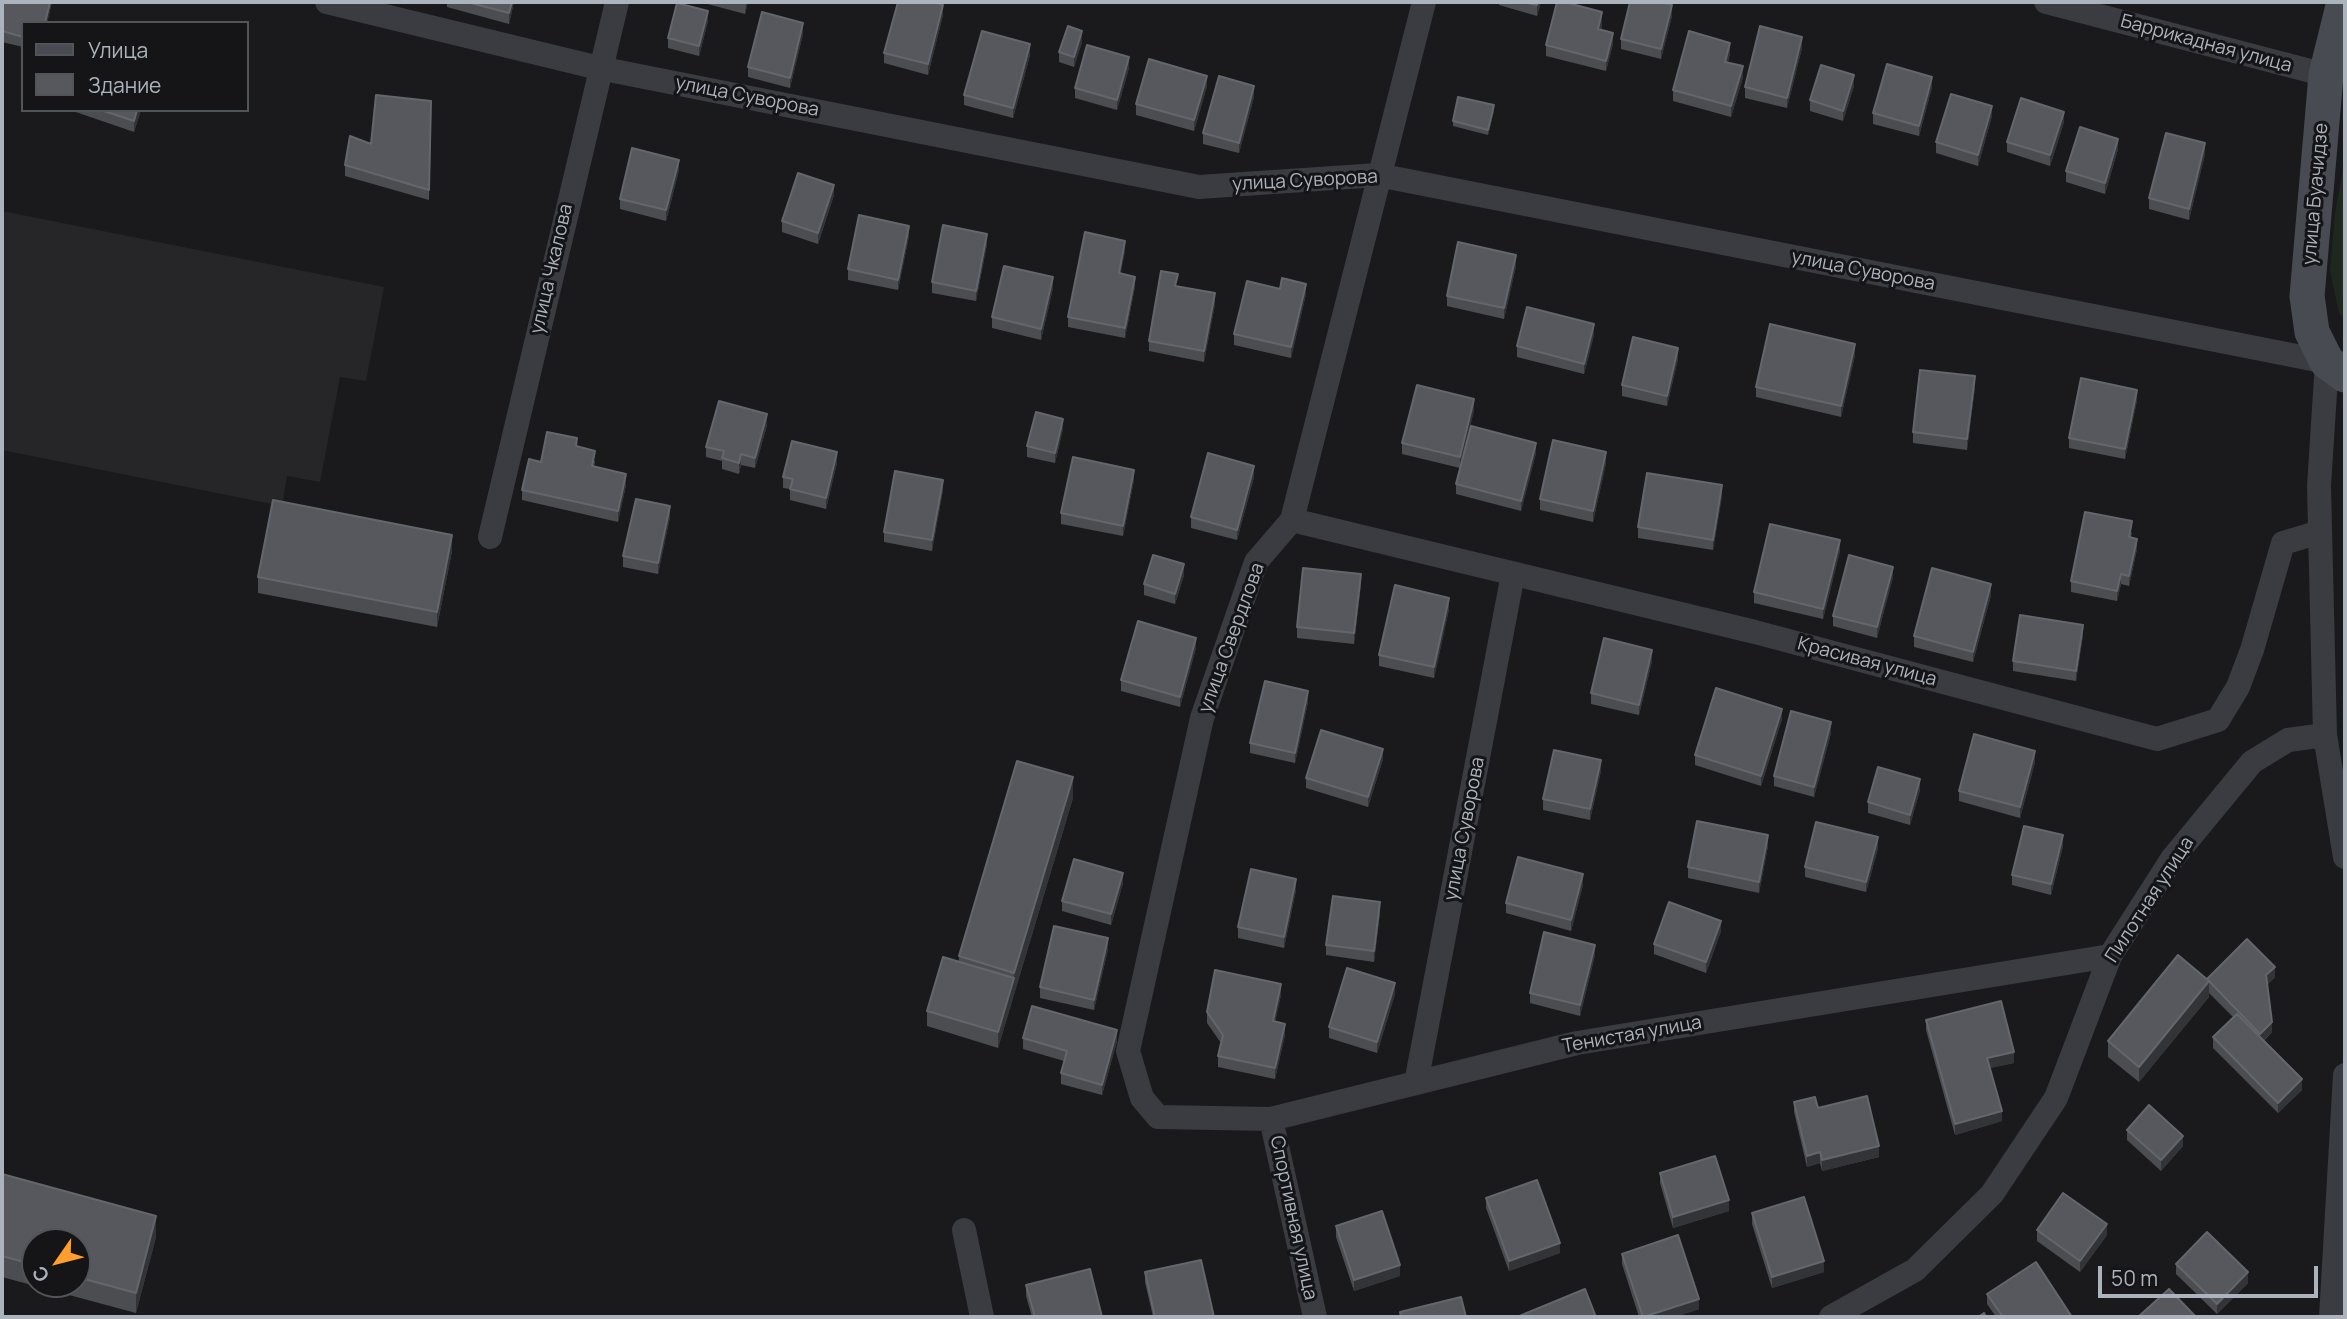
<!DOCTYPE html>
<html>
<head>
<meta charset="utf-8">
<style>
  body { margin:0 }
  #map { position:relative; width:2347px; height:1319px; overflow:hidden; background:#1a1a1c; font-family:Manrope,sans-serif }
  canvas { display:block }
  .frame { position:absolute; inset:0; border:4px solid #abb3bd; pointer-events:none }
  .legend { position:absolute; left:21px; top:21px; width:228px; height:91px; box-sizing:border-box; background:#151517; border:2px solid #515459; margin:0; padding:9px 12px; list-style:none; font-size:21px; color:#abb3bd }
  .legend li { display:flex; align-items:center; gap:14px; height:35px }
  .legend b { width:35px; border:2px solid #515459 }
  .north { position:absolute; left:21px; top:1228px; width:70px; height:70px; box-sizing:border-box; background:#151517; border:2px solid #515459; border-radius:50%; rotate:235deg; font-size:19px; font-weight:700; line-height:28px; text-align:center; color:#abb3bd }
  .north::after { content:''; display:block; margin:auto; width:24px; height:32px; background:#ff9d2f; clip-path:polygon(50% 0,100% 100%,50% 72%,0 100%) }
  .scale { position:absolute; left:2098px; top:1266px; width:220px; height:32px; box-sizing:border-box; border:4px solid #abb3bd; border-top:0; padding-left:9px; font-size:21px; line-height:24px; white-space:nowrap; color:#abb3bd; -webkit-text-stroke:5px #151517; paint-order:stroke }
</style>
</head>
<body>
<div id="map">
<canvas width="2347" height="1319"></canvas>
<div class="frame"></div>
<ul class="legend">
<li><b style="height:9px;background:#484c52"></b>Улица</li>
<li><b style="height:19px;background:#56585d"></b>Здание</li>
</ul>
<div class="north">С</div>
<div class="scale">50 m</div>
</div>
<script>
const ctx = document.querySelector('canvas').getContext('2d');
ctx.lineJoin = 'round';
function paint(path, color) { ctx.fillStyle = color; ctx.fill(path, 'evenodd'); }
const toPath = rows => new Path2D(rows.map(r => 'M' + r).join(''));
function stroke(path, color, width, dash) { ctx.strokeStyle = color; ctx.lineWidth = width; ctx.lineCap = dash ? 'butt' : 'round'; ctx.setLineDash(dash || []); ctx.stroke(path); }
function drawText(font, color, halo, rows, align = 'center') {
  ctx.font = font + ' Manrope,sans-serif'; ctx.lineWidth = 6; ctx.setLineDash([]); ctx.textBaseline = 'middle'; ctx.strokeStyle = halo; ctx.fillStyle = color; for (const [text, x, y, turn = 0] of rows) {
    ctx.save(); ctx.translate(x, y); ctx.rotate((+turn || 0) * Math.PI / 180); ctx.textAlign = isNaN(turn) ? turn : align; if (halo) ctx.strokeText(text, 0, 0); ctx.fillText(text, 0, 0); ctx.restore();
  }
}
paint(toPath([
  [2,211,384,287,366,381,340,377,320,482,287,476,282,506,2,450]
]), '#262629');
paint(toPath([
  [2345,158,2345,320,2339,313,2330,271,2335,213]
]), '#1f281f');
stroke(toPath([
  [327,2,599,68,1199,187,1378,175,2327,362,2319,486,2325,735,2288,740,2252,762,2172,859,2110,956,2056,1098,1992,1194,1915,1270,1831,1317],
  [1424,2,1292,520,1256,562,1202,718,1128,1051,1142,1098,1158,1117,1271,1119,1577,1043,2110,956],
  [2046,2,2326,75],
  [1292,520,1755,632,2157,739,2218,720,2238,687,2252,650,2283,543,2320,532],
  [490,537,617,2],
  [2325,735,2345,857],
  [1416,1083,1513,574],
  [1271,1119,1315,1317],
  [964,1230,982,1317],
  [2331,1317,2345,1075]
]), '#3a3c42', 24);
stroke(toPath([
  [2344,2,2326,75,2307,296,2312,332,2327,362,2345,375]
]), '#484c52', 35);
paint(toPath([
  [2,2,52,2,47,23,23,23,23,47,2,42],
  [447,2,514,2,509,24,447,7],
  [700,2,748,2,745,14],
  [1499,2,1541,2,1537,16,1499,5],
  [943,15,928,75,884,63,884,53],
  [1672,16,1661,59,1621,49,1621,39],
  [708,21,699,56,668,48,668,38],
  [1602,23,1601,30,1613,44,1606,71,1546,56,1546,45],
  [803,34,790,88,748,77,748,67],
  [1082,42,1074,67,1059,62,1059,52],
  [1802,48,1787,108,1745,98,1745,87],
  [1730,53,1728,62,1743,77,1731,117,1673,101,1673,90],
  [1030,55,1013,118,964,105,964,95],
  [1129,68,1117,110,1075,98,1075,88],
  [1207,86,1194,131,1136,115,1136,104],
  [1854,86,1843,121,1810,111,1810,100],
  [1932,87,1919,136,1873,124,1873,113],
  [1254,97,1239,153,1203,144,1203,133],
  [431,101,429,200,345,176,345,165],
  [70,110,141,110,134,132],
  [1494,111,1488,135,1453,126,1453,121],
  [1992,116,1978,166,1936,153,1936,142],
  [2064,122,2050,166,2007,152,2007,142],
  [2118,149,2105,194,2066,182,2066,171],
  [2205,154,2189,220,2149,209,2149,198],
  [679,170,666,221,620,209,620,199],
  [834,195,818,244,782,232,782,221],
  [909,236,898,290,848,280,848,269],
  [987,244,976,301,932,293,932,282],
  [1125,251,1120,273,1135,287,1125,338,1068,327,1068,317],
  [1516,266,1504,319,1447,306,1447,296],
  [1177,286,1215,304,1204,362,1149,351,1149,341],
  [1053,288,1041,340,992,328,992,317],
  [1280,289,1306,294,1291,358,1234,345,1234,334],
  [1594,335,1584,374,1517,357,1517,346],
  [1855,355,1841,417,1756,397,1756,387],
  [1678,359,1667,406,1622,396,1622,385],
  [1975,387,1967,450,1913,443,1913,432],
  [2137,400,2125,459,2069,448,2069,438],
  [1474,410,1460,468,1402,454,1402,443],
  [767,425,755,468,741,465,739,474,722,469,722,461,706,457,706,447],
  [1063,429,1055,463,1027,457,1027,446],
  [577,447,595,461,594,467,626,485,618,522,522,500,522,490,541,462],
  [1536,453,1521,511,1456,494,1456,484],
  [837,463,826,509,790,500,790,489,783,488,783,477],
  [1606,463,1593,522,1540,510,1540,499],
  [1254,477,1237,540,1191,528,1191,517],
  [1134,480,1123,536,1061,524,1061,513],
  [943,490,932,551,884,542,884,532],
  [1722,496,1713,550,1638,538,1638,527],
  [670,517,658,574,623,567,623,556],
  [2132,532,2131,537,2137,549,2129,586,2121,584,2117,601,2071,592,2071,581],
  [452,551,437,627,258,593,258,577],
  [1840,551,1823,619,1754,603,1754,592],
  [1184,575,1175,604,1144,595,1144,584],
  [1893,577,1877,638,1833,626,1833,616],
  [1361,584,1354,644,1297,638,1297,627],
  [1991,595,1973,662,1914,647,1914,636],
  [1449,609,1434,678,1379,666,1379,655],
  [2083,635,2076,681,2013,671,2013,661],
  [1196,648,1180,707,1121,691,1121,680],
  [1652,661,1639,715,1591,704,1591,693],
  [1308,702,1295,763,1250,753,1250,743],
  [1782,719,1761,786,1695,765,1695,755],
  [1831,733,1814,797,1774,786,1774,776],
  [1383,759,1368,807,1306,788,1306,778],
  [2035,762,2020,818,1959,801,1959,791],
  [1601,771,1590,820,1543,810,1543,799],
  [1920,790,1910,825,1868,813,1868,802],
  [1073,798,998,1048,927,1026,927,1011,959,961,959,956],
  [1768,846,1759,893,1688,878,1688,867],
  [2063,846,2051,895,2012,885,2012,875],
  [1878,848,1866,892,1805,877,1805,867],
  [1123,883,1111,925,1062,911,1062,901],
  [1583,885,1571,931,1506,913,1506,903],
  [1296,890,1284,948,1238,938,1238,927],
  [1380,913,1374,962,1326,955,1326,945],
  [1721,931,1706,973,1654,954,1654,944],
  [1108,949,1094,1010,1040,998,1040,987],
  [1595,955,1580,1016,1530,1003,1530,993],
  [2275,977,2267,985,2272,1032,2264,1041,2302,1090,2278,1113,2213,1048,2213,1037,2233,1017,2209,993,2209,997,2139,1082,2108,1057,2108,1041,2207,979],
  [1395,994,1377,1053,1329,1038,1329,1027],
  [1281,995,1275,1022,1285,1035,1275,1079,1218,1067,1218,1056,1221,1043,1207,1023,1207,1012],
  [1926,1020,2014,1063,1990,1068,2002,1121,1955,1135,1926,1030],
  [1023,1038,1117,1041,1102,1095,1061,1084,1061,1073,1064,1061,1023,1049],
  [1794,1102,1818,1108,1879,1157,1822,1171,1820,1163,1807,1167,1794,1112],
  [2127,1130,2183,1146,2161,1171,2127,1140],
  [1660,1173,1729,1211,1673,1228,1660,1183],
  [2,1174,156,1237,136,1313,2,1277],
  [35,1242,77,1242,77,1284,35,1284],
  [1486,1198,1560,1253,1509,1271,1486,1208],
  [1752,1213,1824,1272,1772,1288,1752,1224],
  [1336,1226,1400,1276,1354,1291,1336,1237],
  [2037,1230,2107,1235,2080,1272,2037,1241],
  [1622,1254,1699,1309,1675,1317,1639,1317,1622,1264],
  [2176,1264,2248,1283,2217,1314,2176,1274],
  [1145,1272,1214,1317,1153,1317,1145,1282],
  [1026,1285,1102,1317,1032,1317,1026,1296],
  [1987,1294,2072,1317,1996,1317,1987,1304]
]), '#4b4d51');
paint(toPath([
  [50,2,52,2,47,23,45,23],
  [512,2,514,2,509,24,509,13],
  [746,2,748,2,745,14],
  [1538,2,1541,2,1537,16,1537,5],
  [943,5,943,15,928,75,928,64],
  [1672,5,1672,16,1661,59,1661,49],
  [708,11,708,21,699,56,699,46],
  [1602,12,1602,23,1598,40,1598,29],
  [803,23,803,34,790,88,790,78],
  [1082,31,1082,42,1074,67,1074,57],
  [1613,33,1613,44,1606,71,1606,61],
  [1802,37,1802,48,1787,108,1787,98],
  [1730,43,1730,53,1725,72,1725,62],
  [1030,44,1030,55,1013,118,1013,108],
  [1129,57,1129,68,1117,110,1117,100],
  [1743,66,1743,77,1731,117,1731,106],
  [1854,75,1854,86,1843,121,1843,111],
  [1207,76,1207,86,1194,131,1194,120],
  [1932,77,1932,87,1919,136,1919,126],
  [1254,86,1254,97,1239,153,1239,143],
  [1494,105,1494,111,1488,135,1488,130],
  [1992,106,1992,116,1978,166,1978,155],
  [137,110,141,110,134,132,134,121],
  [2064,112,2064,122,2050,166,2050,155],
  [2118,139,2118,149,2105,194,2105,183],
  [2205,143,2205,154,2189,220,2189,209],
  [679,160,679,170,666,221,666,210],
  [834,185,834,195,818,244,818,233],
  [909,226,909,236,898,290,898,280],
  [987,234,987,244,976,301,976,291],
  [1125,241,1125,251,1119,284,1119,273],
  [1516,255,1516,266,1504,319,1504,308],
  [1053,277,1053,288,1041,340,1041,329],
  [1135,277,1135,287,1125,338,1125,328],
  [1306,284,1306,294,1291,358,1291,347],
  [1215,293,1215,304,1204,362,1204,351],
  [1594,324,1594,335,1584,374,1584,364],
  [1855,344,1855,355,1841,417,1841,406],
  [1678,348,1678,359,1667,406,1667,396],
  [1975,376,1975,387,1967,450,1967,439],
  [2137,390,2137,400,2125,459,2125,449],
  [1474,399,1474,410,1460,468,1460,457],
  [767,414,767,425,755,468,755,458],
  [1063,419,1063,429,1055,463,1055,453],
  [1536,443,1536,453,1521,511,1521,501],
  [837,452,837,463,826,509,826,498],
  [1606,452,1606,463,1593,522,1593,511],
  [741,454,741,465,739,474,739,463],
  [1254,466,1254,477,1237,540,1237,530],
  [1134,470,1134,480,1123,536,1123,526],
  [626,474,626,485,618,522,618,511],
  [943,480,943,490,932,551,932,540],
  [1722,485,1722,496,1713,550,1713,540],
  [670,506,670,517,658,574,658,563],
  [452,535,452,551,437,627,437,612],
  [2137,539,2137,549,2129,586,2129,576],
  [1840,540,1840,551,1823,619,1823,609],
  [1184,564,1184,575,1175,604,1175,594],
  [1893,567,1893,577,1877,638,1877,627],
  [1361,574,1361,584,1354,644,1354,633],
  [2121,574,2121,584,2117,601,2117,591],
  [1991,584,1991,595,1973,662,1973,652],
  [1449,598,1449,609,1434,678,1434,667],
  [2083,625,2083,635,2076,681,2076,671],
  [1196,638,1196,648,1180,707,1180,697],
  [1652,650,1652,661,1639,715,1639,705],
  [1308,691,1308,702,1295,763,1295,753],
  [1782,709,1782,719,1761,786,1761,776],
  [1831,722,1831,733,1814,797,1814,787],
  [1383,749,1383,759,1368,807,1368,797],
  [2035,751,2035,762,2020,818,2020,807],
  [1601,760,1601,771,1590,820,1590,809],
  [1073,777,1073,798,998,1048,998,1032,1014,978,1014,973],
  [1920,779,1920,790,1910,825,1910,815],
  [1768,835,1768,846,1759,893,1759,882],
  [2063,835,2063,846,2051,895,2051,884],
  [1878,837,1878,848,1866,892,1866,882],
  [1123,873,1123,883,1111,925,1111,914],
  [1583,874,1583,885,1571,931,1571,920],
  [1296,879,1296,890,1284,948,1284,937],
  [1380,902,1380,913,1374,962,1374,951],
  [1721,921,1721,931,1706,973,1706,962],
  [1108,938,1108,949,1094,1010,1094,1000],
  [1595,945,1595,955,1580,1016,1580,1005],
  [2275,967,2275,977,2266,986,2266,975],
  [2209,981,2209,997,2139,1082,2139,1067],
  [1395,983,1395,994,1377,1053,1377,1042],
  [1281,984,1281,995,1273,1032,1273,1021],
  [2272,1022,2272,1032,2260,1044,2260,1034],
  [1285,1024,1285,1035,1275,1079,1275,1068],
  [1117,1030,1117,1041,1102,1095,1102,1085],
  [2014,1052,2014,1063,1987,1069,1987,1058],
  [2302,1079,2302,1090,2278,1113,2278,1103],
  [2002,1111,2002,1121,1955,1135,1955,1124],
  [2183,1136,2183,1146,2161,1171,2161,1160],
  [1879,1146,1879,1157,1822,1171,1822,1160],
  [1820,1152,1820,1163,1807,1167,1807,1156],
  [1729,1200,1729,1211,1673,1228,1673,1217],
  [156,1216,156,1237,136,1313,136,1293],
  [2107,1224,2107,1235,2080,1272,2080,1261],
  [1560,1243,1560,1253,1509,1271,1509,1261],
  [1824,1261,1824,1272,1772,1288,1772,1277],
  [1400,1265,1400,1276,1354,1291,1354,1280],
  [2248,1272,2248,1283,2217,1314,2217,1304],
  [1699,1299,1699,1309,1675,1317,1644,1317]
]), '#333437');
const building = toPath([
  [2,2,50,2,45,23,23,23,23,37,2,31,2,2],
  [467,2,512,2,509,13,467,2],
  [898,2,932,2,943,5,928,64,884,53,898,2],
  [1524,2,1538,2,1537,5,1524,2],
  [1557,2,1564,2,1602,12,1598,29,1613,33,1606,61,1546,45,1557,2],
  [1630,2,1658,2,1672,5,1661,49,1621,39,1630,2],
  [677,3,708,11,699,46,668,38,677,3],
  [762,12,803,23,790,78,748,67,762,12],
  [1068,26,1082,31,1074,57,1059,52,1068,26],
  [1760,26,1802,37,1787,98,1745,87,1760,26],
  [982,31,1030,44,1013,108,964,95,982,31],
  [1689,31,1730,43,1725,62,1743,66,1731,106,1673,90,1689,31],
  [1087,45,1129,57,1117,100,1075,88,1087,45],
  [1149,59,1207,76,1194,120,1136,104,1149,59],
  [1887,64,1932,77,1919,126,1873,113,1887,64],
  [1821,65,1854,75,1843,111,1810,100,1821,65],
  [1219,76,1254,86,1239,143,1203,133,1219,76],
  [1951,94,1992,106,1978,155,1936,142,1951,94],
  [376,95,431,101,429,190,345,165,350,136,371,144,376,95],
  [1458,97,1494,105,1488,130,1453,121,1458,97],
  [2021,98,2064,112,2050,155,2007,142,2021,98],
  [101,110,137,110,134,121,101,110],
  [2080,127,2118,139,2105,183,2066,171,2080,127],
  [2166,133,2205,143,2189,209,2149,198,2166,133],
  [632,148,679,160,666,210,620,199,632,148],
  [798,173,834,185,818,233,782,221,798,173],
  [859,215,909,226,898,280,848,269,859,215],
  [943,225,987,234,976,291,932,282,943,225],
  [1085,232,1125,241,1119,273,1135,277,1125,328,1068,317,1085,232],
  [1458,242,1516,255,1504,308,1447,296,1458,242],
  [1004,266,1053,277,1041,329,992,317,1004,266],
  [1161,271,1178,274,1175,286,1215,293,1204,351,1149,341,1161,271],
  [1282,278,1306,284,1291,347,1234,334,1247,281,1280,289,1282,278],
  [1527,307,1594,324,1584,364,1517,346,1527,307],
  [1770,324,1855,344,1841,406,1756,387,1770,324],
  [1633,337,1678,348,1667,396,1622,385,1633,337],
  [1920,370,1975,376,1967,439,1913,432,1920,370],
  [2081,378,2137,390,2125,449,2069,438,2081,378],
  [1417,385,1474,399,1460,457,1402,443,1417,385],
  [719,401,767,414,755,458,741,454,739,463,722,458,724,451,706,447,719,401],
  [1036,412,1063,419,1055,453,1027,446,1036,412],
  [1471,426,1536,443,1521,501,1456,484,1471,426],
  [547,432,577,438,576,446,595,451,592,466,626,474,618,511,522,490,529,459,541,462,547,432],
  [1553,440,1606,452,1593,511,1540,499,1553,440],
  [792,441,837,452,826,498,790,489,793,479,783,477,792,441],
  [1208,453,1254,466,1237,530,1191,517,1208,453],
  [1073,457,1134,470,1123,526,1061,513,1073,457],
  [895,471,943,480,932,540,884,532,895,471],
  [1647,473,1722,485,1713,540,1638,527,1647,473],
  [636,499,670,506,658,563,623,556,636,499],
  [273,500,452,535,437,612,258,577,273,500],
  [2085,512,2132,521,2129,537,2137,539,2129,576,2121,574,2117,591,2071,581,2085,512],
  [1770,524,1840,540,1823,609,1754,592,1770,524],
  [1153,555,1184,564,1175,594,1144,584,1153,555],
  [1849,555,1893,567,1877,627,1833,616,1849,555],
  [1303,568,1361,574,1354,633,1297,627,1303,568],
  [1932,568,1991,584,1973,652,1914,636,1932,568],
  [1395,585,1449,598,1434,667,1379,655,1395,585],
  [2020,615,2083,625,2076,671,2013,661,2020,615],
  [1138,621,1196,638,1180,697,1121,680,1138,621],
  [1604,638,1652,650,1639,705,1591,693,1604,638],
  [1265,681,1308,691,1295,753,1250,743,1265,681],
  [1716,688,1782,709,1761,776,1695,755,1716,688],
  [1791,711,1831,722,1814,787,1774,776,1791,711],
  [1321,730,1383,749,1368,797,1306,778,1321,730],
  [1974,734,2035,751,2020,807,1959,791,1974,734],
  [1554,750,1601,760,1590,809,1543,799,1554,750],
  [1017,761,1073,777,1014,973,959,956,1017,761],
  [1878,767,1920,779,1910,815,1868,802,1878,767],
  [1697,821,1768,835,1759,882,1688,867,1697,821],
  [1816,822,1878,837,1866,882,1805,867,1816,822],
  [2024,826,2063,835,2051,884,2012,875,2024,826],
  [1518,857,1583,874,1571,920,1506,903,1518,857],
  [1074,859,1123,873,1111,914,1062,901,1074,859],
  [1251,869,1296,879,1284,937,1238,927,1251,869],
  [1333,896,1380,902,1374,951,1326,945,1333,896],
  [1669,902,1721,921,1706,962,1654,944,1669,902],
  [1054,926,1108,938,1094,1000,1040,987,1054,926],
  [1544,932,1595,945,1580,1005,1530,993,1544,932],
  [2247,939,2275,967,2266,975,2272,1022,2260,1034,2207,979,2247,939],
  [2178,955,2209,981,2139,1067,2108,1041,2178,955],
  [943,957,1014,978,998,1032,927,1011,943,957],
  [1347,968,1395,983,1377,1042,1329,1027,1347,968],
  [1215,970,1281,984,1273,1021,1285,1024,1275,1068,1218,1056,1223,1035,1207,1012,1215,970],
  [2001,1001,2014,1052,1987,1058,2002,1111,1955,1124,1926,1020,2001,1001],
  [1032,1006,1117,1030,1102,1085,1061,1073,1067,1051,1023,1038,1032,1006],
  [2237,1014,2302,1079,2278,1103,2213,1037,2237,1014],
  [1867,1096,1879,1146,1822,1160,1820,1152,1807,1156,1794,1102,1815,1097,1818,1108,1867,1096],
  [2149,1105,2183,1136,2161,1160,2127,1130,2149,1105],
  [1715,1156,1729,1200,1673,1217,1660,1173,1715,1156],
  [2,1174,156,1216,136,1293,77,1277,77,1242,35,1242,35,1265,2,1256,2,1174],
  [1537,1180,1560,1243,1509,1261,1486,1198,1537,1180],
  [2063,1193,2107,1224,2080,1261,2037,1230,2063,1193],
  [1804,1197,1824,1261,1772,1277,1752,1213,1804,1197],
  [1382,1211,1400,1265,1354,1280,1336,1226,1382,1211],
  [2207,1232,2248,1272,2217,1304,2176,1264,2207,1232],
  [1678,1235,1699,1299,1643,1317,1622,1254,1678,1235],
  [1201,1260,1214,1317,1155,1317,1145,1272,1201,1260],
  [2036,1262,2072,1317,2003,1317,1987,1294,2036,1262],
  [1090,1269,1102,1317,1035,1317,1026,1285,1090,1269],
  [1585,1289,1596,1317,1517,1317,1585,1289],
  [2169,1289,2196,1317,2138,1317,2169,1289],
  [1461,1297,1466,1317,1401,1317,1400,1312,1461,1297],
  [1984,1313,1986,1317,1978,1317,1984,1313]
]);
paint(building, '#56585d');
stroke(building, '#63666c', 2);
drawText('19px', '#abb3bd', '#151517', [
  ["Баррикадная улица",2206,44,15],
  ["улица Суворова",747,97,11],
  ["улица Суворова",1305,181,-3],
  ["улица Буачидзе",2316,194,-85],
  ["улица Чкалова",552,269,-77],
  ["улица Суворова",1863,271,11],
  ["улица Свердлова",1232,638,-70],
  ["Красивая улица",1867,662,15],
  ["улица Суворова",1465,829,-79],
  ["Пилотная улица",2150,900,-57],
  ["Тенистая улица",1632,1035,-10],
  ["Спортивная улица",1293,1218,78]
]);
</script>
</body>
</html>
